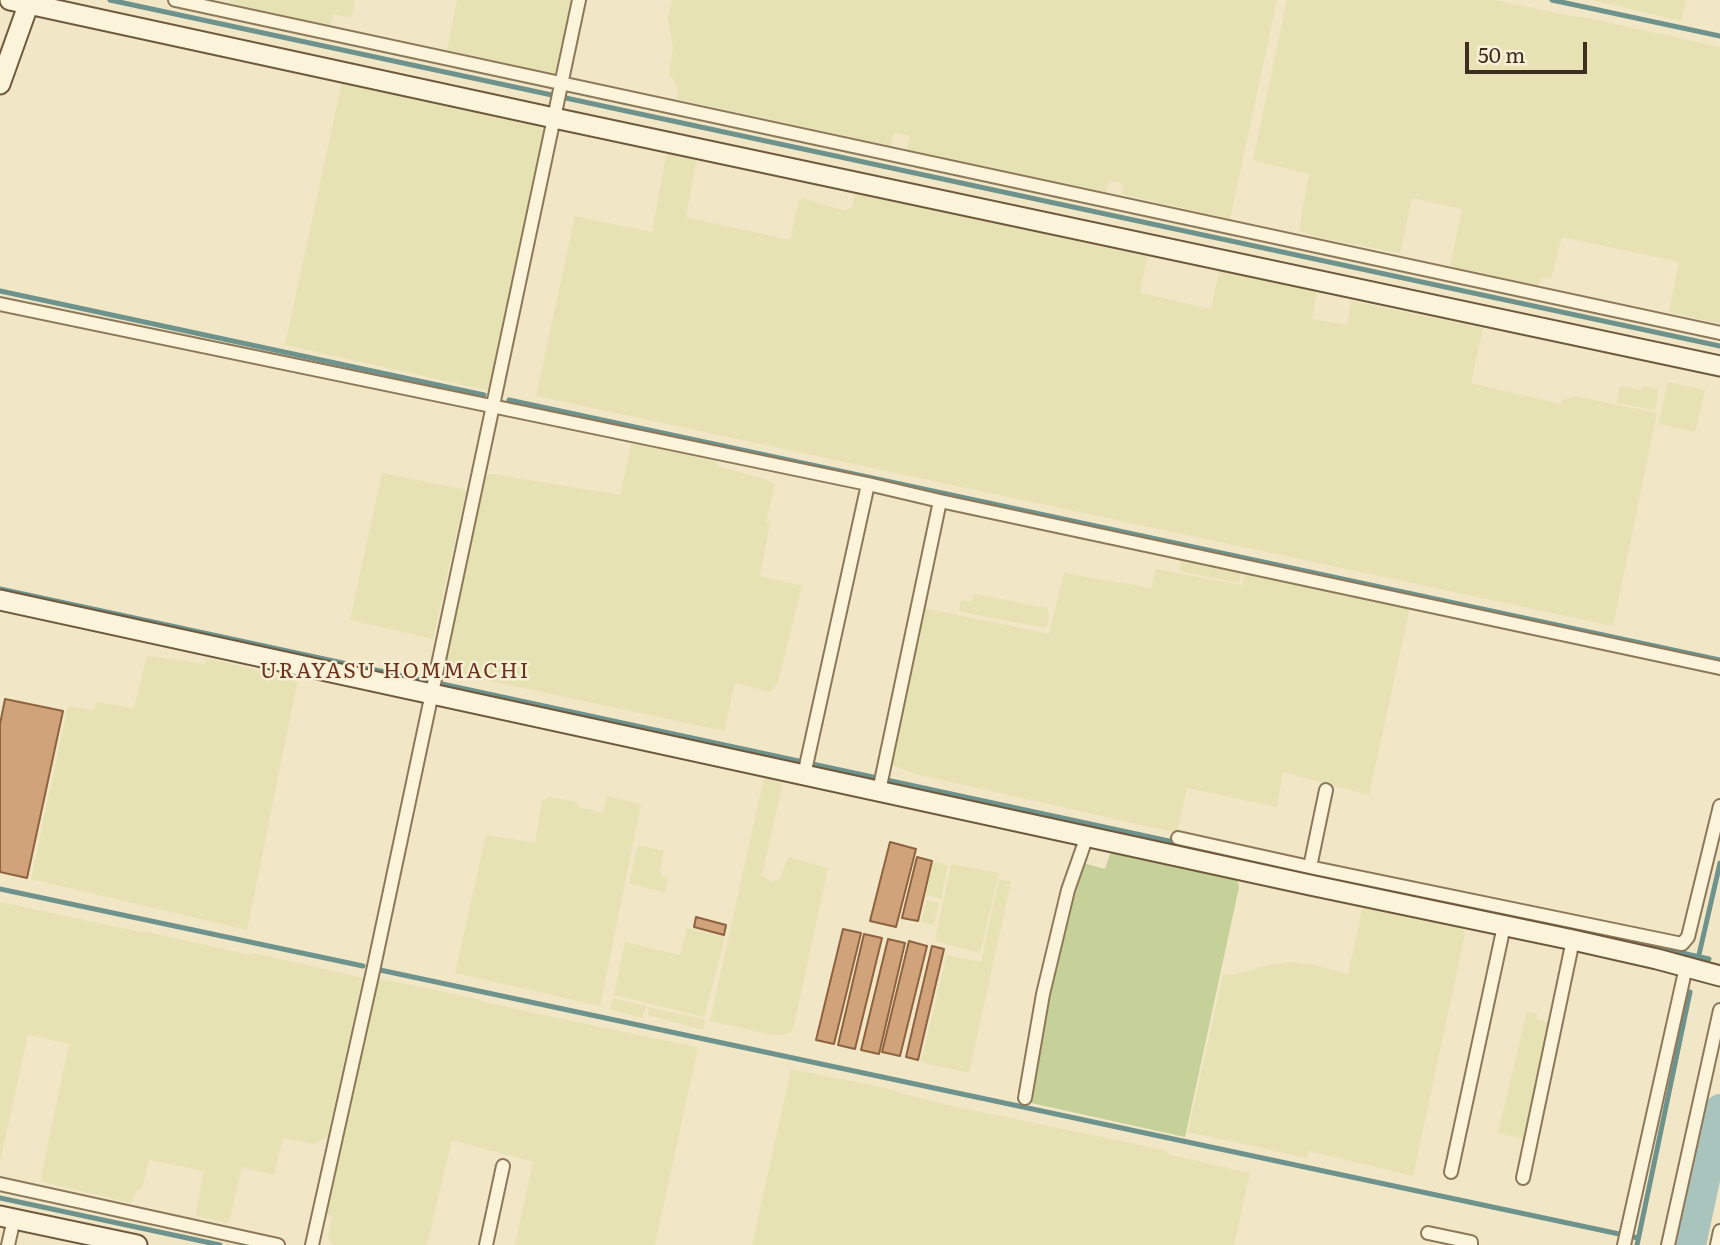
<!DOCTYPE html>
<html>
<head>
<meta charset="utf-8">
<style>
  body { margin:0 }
  #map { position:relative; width:1720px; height:1245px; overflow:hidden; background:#f1e6c6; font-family:Literata,serif }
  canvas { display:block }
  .scale { position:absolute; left:1465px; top:42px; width:122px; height:32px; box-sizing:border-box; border:4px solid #3d2f1f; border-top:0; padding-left:9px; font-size:21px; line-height:24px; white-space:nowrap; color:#3d2f1f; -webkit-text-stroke:5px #f7f0d6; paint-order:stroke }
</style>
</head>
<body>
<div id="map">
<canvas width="1720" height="1245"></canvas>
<div class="scale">50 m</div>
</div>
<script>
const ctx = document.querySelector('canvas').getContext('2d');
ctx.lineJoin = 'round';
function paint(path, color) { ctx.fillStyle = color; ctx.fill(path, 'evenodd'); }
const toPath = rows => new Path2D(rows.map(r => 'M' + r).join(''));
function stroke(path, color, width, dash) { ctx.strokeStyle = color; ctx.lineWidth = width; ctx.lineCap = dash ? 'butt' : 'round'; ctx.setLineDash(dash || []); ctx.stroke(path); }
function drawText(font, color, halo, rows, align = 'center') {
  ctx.font = font + ' Literata,serif'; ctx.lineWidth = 5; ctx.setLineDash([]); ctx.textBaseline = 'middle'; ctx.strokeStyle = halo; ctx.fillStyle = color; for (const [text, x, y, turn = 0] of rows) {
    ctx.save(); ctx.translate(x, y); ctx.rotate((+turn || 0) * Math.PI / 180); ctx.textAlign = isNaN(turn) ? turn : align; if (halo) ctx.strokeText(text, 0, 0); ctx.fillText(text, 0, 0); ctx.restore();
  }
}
paint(toPath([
  [230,0,355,0,353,11,349,18,333,14,330,27,230,3],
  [457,0,572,0,556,75,447,50],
  [672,0,1277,0,1230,219,1121,194,1124,184,1109,181,1106,192,912,151,907,149,910,136,894,133,891,146,677,99,677,88,674,80,669,75,673,48,668,18],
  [1287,0,1495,0,1571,16,1584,17,1720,47,1720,324,1669,312,1679,262,1562,237,1551,279,1541,277,1538,287,1450,267,1462,209,1412,198,1400,253,1316,237,1299,230,1309,174,1253,160],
  [1592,0,1686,0,1681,21],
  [342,82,414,96,419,100,425,98,541,124,541,129,546,130,491,389,487,390,285,345],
  [667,150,697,156,686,217,790,240,799,201,803,198,845,211,852,207,855,192,1148,257,1140,288,1141,293,1211,309,1219,271,1317,290,1312,319,1347,325,1351,301,1483,328,1471,383,1561,404,1562,400,1575,396,1657,413,1613,626,536,396,575,216,652,232],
  [1668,382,1705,390,1695,432,1658,424],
  [1620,386,1641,390,1644,386,1657,389,1658,395,1655,410,1617,403],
  [632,441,715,460,717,466,765,479,775,484,766,522,770,523,760,576,802,586,778,682,770,692,735,683,724,731,443,671,484,479,488,475,493,474,620,495],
  [382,473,466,490,433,639,350,620],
  [1182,560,1242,572,1239,583,1179,571],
  [1156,569,1242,585,1245,572,1410,607,1369,795,1283,772,1277,807,1187,788,1177,833,915,774,889,764,924,608,1049,634,1064,573,1151,588],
  [974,594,1047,608,1049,616,1047,625,1045,628,962,612,959,609,961,600,971,602],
  [147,656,205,664,207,658,292,679,297,683,247,930,31,879,68,706,94,710,96,702,134,708],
  [764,778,783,782,762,875,771,882,780,880,788,857,828,868,793,1030,786,1034,773,1035,710,1021],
  [607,796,641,804,600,1006,455,973,486,835,535,843,542,801,549,797,576,802,579,807,603,813],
  [638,845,664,851,660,870,662,876,668,878,665,893,629,883],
  [933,862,948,865,941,899,926,895],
  [951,864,999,873,980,953,935,941],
  [999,879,1011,882,969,1073,921,1062,947,955,981,962],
  [927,900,939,903,934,925,921,922],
  [0,902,140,932,144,931,250,955,254,953,363,978,327,1137,314,1144,283,1138,274,1175,242,1167,229,1222,225,1223,197,1216,196,1212,204,1171,149,1160,142,1188,136,1192,131,1203,43,1182,41,1177,69,1044,28,1035,0,1162],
  [1363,906,1463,928,1465,934,1413,1176,1309,1151,1307,1158,1188,1132,1223,974,1231,975,1269,965,1290,962,1316,965,1348,974],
  [687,928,725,937,704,1017,614,995,625,942,680,955],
  [377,978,482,1000,484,1002,643,1036,698,1047,655,1245,515,1245,533,1162,452,1140,427,1245,333,1245,328,1238,332,1216,325,1214],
  [613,998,646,1006,642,1018,610,1009],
  [649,1007,706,1020,703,1030,648,1015],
  [1527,1011,1537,1014,1536,1020,1552,1022,1525,1139,1498,1133],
  [791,1069,877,1086,933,1102,1164,1150,1171,1155,1250,1173,1234,1245,752,1245]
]), '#e7e2b3');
paint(toPath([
  [1115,853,1234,878,1238,882,1239,887,1185,1137,1027,1102,1072,889,1083,863,1105,869,1110,854]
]), '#c6d099');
stroke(toPath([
  [110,0,1720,346],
  [1552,0,1720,36],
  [0,291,484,395],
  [509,400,1720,660],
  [0,589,426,681],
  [442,684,1178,843],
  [0,889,363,966],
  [1465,905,1709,959],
  [1698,959,1720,863],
  [380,970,1638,1238],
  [0,1198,220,1245],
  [1637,1245,1690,992]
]), '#6d938c', 5);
stroke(toPath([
  [1691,1245,1720,1109]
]), '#a8c4bd', 30);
const building = toPath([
  [5,699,63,711,27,878,0,872,0,724,5,699],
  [890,842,916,849,896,927,870,921,890,842],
  [917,857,932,861,918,921,902,918,917,857],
  [696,917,726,925,724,935,694,927,696,917],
  [843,929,861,933,834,1044,816,1040,843,929],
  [864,934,882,938,855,1049,838,1045,864,934],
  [888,939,905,943,879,1054,861,1050,888,939],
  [909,941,927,946,900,1056,882,1052,909,941],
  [932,946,944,949,918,1060,906,1057,932,946]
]);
paint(building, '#d1a37a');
stroke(building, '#8e633f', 2);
const street = toPath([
  [175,0,1720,333],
  [0,304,868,484,940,501,1720,668],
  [804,775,868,484],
  [879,791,940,501],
  [1178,838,1314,868,1682,944,1688,937,1720,806],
  [1310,867,1326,790],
  [1025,1098,1043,994,1068,890,1087,836],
  [1451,1172,1504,926],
  [1523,1178,1573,940],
  [0,1184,278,1245],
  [1428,1233,1471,1242,1471,1245],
  [8,1245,14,1219],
  [312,1245,373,971,579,0],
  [486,1245,503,1166],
  [1624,1245,1686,967],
  [1668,1245,1720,1010],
  [1717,1245,1720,1231]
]);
const secondary = toPath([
  [10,0,554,118,1720,366],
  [0,84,30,0],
  [0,600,1310,885,1573,940,1657,959,1720,976],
  [0,1216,137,1245]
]);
stroke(street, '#8d795a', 16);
stroke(secondary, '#6f593d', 23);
stroke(street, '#fbf3da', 12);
stroke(secondary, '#fbf3da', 19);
ctx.letterSpacing = '2px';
drawText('21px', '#6c311c', '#f7f0d6', [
  ["URAYASU HOMMACHI",395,672]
]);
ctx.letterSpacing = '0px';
</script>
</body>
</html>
